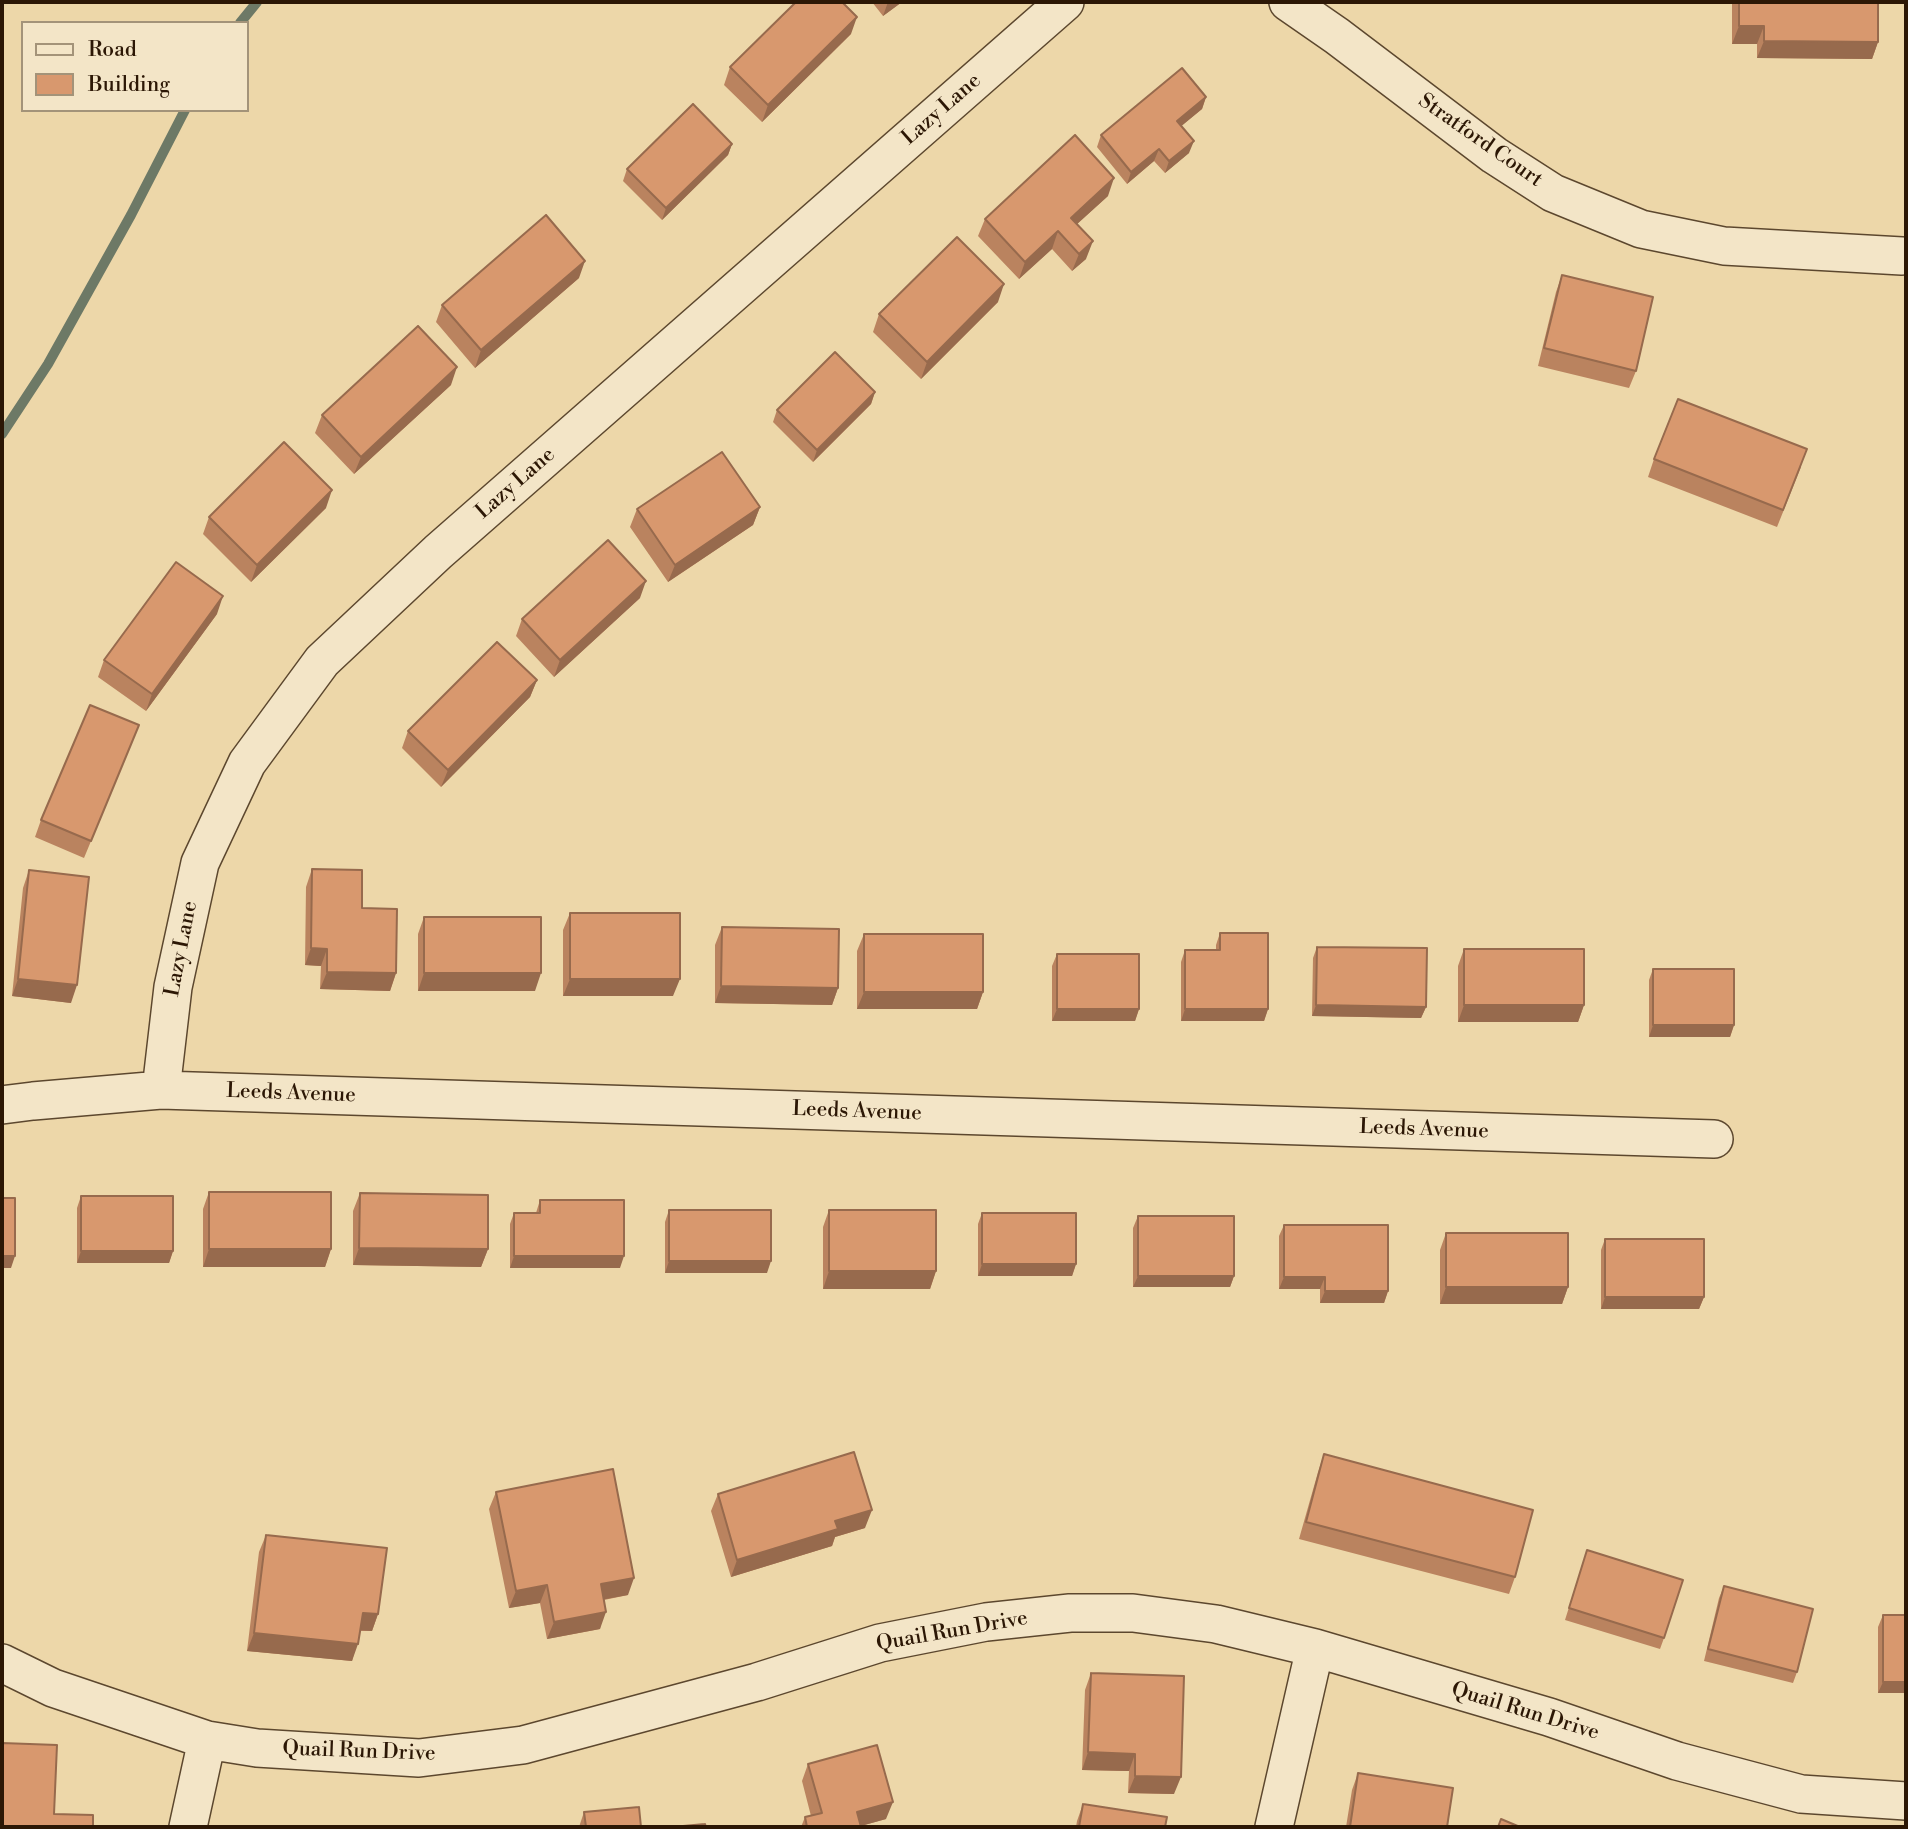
<!DOCTYPE html>
<html>
<head>
<meta charset="utf-8">
<style>
  body { margin:0 }
  #map { position:relative; width:1908px; height:1829px; overflow:hidden; background:#edd7a9; font-family:"Libre Bodoni",serif }
  canvas { display:block }
  .frame { position:absolute; inset:0; border:4px solid #2c1705; pointer-events:none }
  .legend { position:absolute; left:21px; top:21px; width:228px; height:91px; box-sizing:border-box; background:#f3e5c7; border:2px solid #a39379; margin:0; padding:9px 12px; list-style:none; font-size:21px; color:#2c1705 }
  .legend li { display:flex; align-items:center; gap:14px; height:35px }
  .legend b { width:35px; border:2px solid #a39379 }
</style>
</head>
<body>
<div id="map">
<canvas width="1908" height="1829"></canvas>
<div class="frame"></div>
<ul class="legend">
<li><b style="height:9px;background:#f3e5c7"></b>Road</li>
<li><b style="height:19px;background:#d8986e"></b>Building</li>
</ul>
</div>
<script>
const ctx = document.querySelector('canvas').getContext('2d');
ctx.lineJoin = 'round';
const toPath = rows => new Path2D(rows.map(r => 'M' + r).join(''));
function stroke(path, color, width, dash) { ctx.strokeStyle = color; ctx.lineWidth = width; ctx.lineCap = dash ? 'butt' : 'round'; ctx.setLineDash(dash || []); ctx.stroke(path); }
function paint(path, color) { ctx.fillStyle = color; ctx.fill(path, 'evenodd'); }
function drawText(font, color, halo, rows, align = 'center') {
  ctx.font = font + ' "Libre Bodoni",serif'; ctx.lineWidth = 5; ctx.setLineDash([]); ctx.textBaseline = 'middle'; ctx.strokeStyle = halo; ctx.fillStyle = color; for (const [text, x, y, turn = 0] of rows) {
    ctx.save(); ctx.translate(x, y); ctx.rotate((+turn || 0) * Math.PI / 180); ctx.textAlign = isNaN(turn) ? turn : align; if (halo) ctx.strokeText(text, 0, 0); ctx.fillText(text, 0, 0); ctx.restore();
  }
}
stroke(toPath([
  [240,23,257,2],
  [2,434,48,364,131,215,185,110]
]), '#6d7966', 10);
const street = toPath([
  [1288,2,1337,36,1494,155,1553,193,1641,229,1724,246,1902,256],
  [161,1090,173,987,200,863,247,763,322,661,438,552,1065,2],
  [2,1105,33,1101,161,1090,1714,1139],
  [2,1663,53,1688,207,1740,257,1748,419,1758,523,1745,757,1682,880,1643,986,1622,1070,1613,1133,1613,1216,1624,1315,1648,1549,1717,1677,1761,1801,1794,1906,1801],
  [188,1827,207,1740],
  [1274,1827,1315,1648]
]);
stroke(street, '#5c472e', 40);
stroke(street, '#f3e5c7', 37);
paint(toPath([
  [872,2,902,2,883,16],
  [1732,2,1878,2,1878,42,1872,59,1757,58,1757,44,1732,44],
  [851,34,762,122,724,85,730,67],
  [1206,97,1202,109,1181,126,1189,153,1165,173,1154,161,1127,184,1097,147,1101,135],
  [732,144,728,155,662,220,623,181,627,169],
  [1108,196,1077,224,1086,259,1072,271,1052,249,1019,279,978,236,985,219],
  [1562,275,1636,371,1629,388,1538,366,1556,292],
  [579,278,475,368,436,322,442,305],
  [998,302,921,379,873,332,879,314],
  [451,385,354,474,315,433,322,415],
  [875,392,871,404,813,462,773,422,777,410],
  [1654,459,1801,467,1777,527,1648,477],
  [760,507,753,525,668,582,630,527,637,509],
  [326,508,251,582,203,534,209,517],
  [640,598,554,677,516,636,522,619],
  [217,614,146,711,98,677,104,660],
  [537,680,530,697,441,787,402,748,408,731],
  [139,725,84,858,35,837,41,820],
  [312,869,362,908,396,973,390,991,320,989,321,966,305,965,306,887],
  [29,870,71,1003,12,996,23,888],
  [570,913,673,996,563,996,563,930],
  [424,917,535,991,418,991,418,934],
  [722,927,838,988,832,1005,715,1003,715,945],
  [1220,933,1268,1009,1264,1021,1181,1021,1181,962,1185,950,1216,950,1216,945],
  [864,934,983,992,977,1009,857,1009,857,951],
  [1317,947,1426,1007,1421,1018,1312,1016,1313,958],
  [1464,949,1584,1005,1578,1022,1458,1022,1458,966],
  [1057,954,1139,1009,1135,1021,1052,1021,1052,966],
  [1653,969,1734,1025,1730,1037,1649,1037,1649,980],
  [209,1192,331,1249,325,1267,203,1267,203,1209],
  [360,1193,488,1249,481,1267,353,1265,353,1211],
  [81,1196,173,1251,169,1263,77,1263,77,1208],
  [540,1200,620,1268,510,1268,510,1224,514,1213,536,1213],
  [669,1210,767,1273,665,1273,665,1222],
  [829,1210,936,1271,930,1289,823,1289,823,1227],
  [982,1213,1076,1264,1072,1276,978,1276,978,1224],
  [1138,1216,1234,1276,1230,1287,1133,1287,1133,1228],
  [1284,1225,1388,1291,1384,1303,1320,1303,1320,1289,1279,1289,1279,1236],
  [1446,1233,1568,1287,1562,1304,1440,1304,1440,1250],
  [1605,1239,1704,1297,1699,1309,1601,1309,1601,1250],
  [1324,1454,1515,1577,1509,1594,1299,1539,1318,1472],
  [496,1492,628,1595,604,1600,600,1629,547,1639,540,1603,509,1608,489,1509],
  [718,1494,865,1528,835,1537,832,1546,731,1577,711,1511],
  [266,1535,378,1614,372,1631,360,1631,352,1661,247,1651,259,1552],
  [1587,1550,1664,1638,1660,1649,1565,1620],
  [1724,1586,1797,1672,1793,1683,1704,1661,1719,1598],
  [1883,1615,1906,1693,1878,1693,1878,1627],
  [1091,1673,1174,1794,1128,1793,1129,1771,1082,1770,1085,1690],
  [808,1764,886,1819,861,1826,861,1827,801,1827,805,1817,811,1816,802,1781],
  [1358,1773,1447,1827,1346,1827,1352,1790],
  [1083,1804,1165,1827,1076,1827,1077,1821],
  [584,1812,641,1827,579,1827]
]), '#ba835f');
paint(toPath([
  [888,2,902,2,883,16],
  [857,17,851,34,762,122,768,105],
  [1739,26,1764,26,1757,44,1732,44],
  [1764,41,1878,42,1872,59,1757,58],
  [1206,97,1202,109,1173,133,1177,121],
  [1194,141,1189,153,1165,173,1169,161],
  [732,144,728,155,662,220,666,208],
  [1159,149,1154,161,1127,184,1131,172],
  [1114,178,1108,196,1065,235,1071,218],
  [1058,231,1052,249,1019,279,1025,262],
  [1093,241,1086,259,1072,271,1079,254],
  [585,261,579,278,475,368,481,350],
  [1004,284,998,302,921,379,927,362],
  [457,367,451,385,354,474,361,457],
  [875,392,871,404,813,462,817,450],
  [332,490,326,508,251,582,257,565],
  [760,507,753,525,668,582,675,565],
  [646,581,640,598,554,677,560,660],
  [223,596,217,614,146,711,152,694],
  [537,680,530,697,441,787,448,770],
  [311,948,327,949,321,966,305,965],
  [327,972,396,973,390,991,320,989],
  [424,973,541,973,535,991,418,991],
  [18,979,77,985,71,1003,12,996],
  [570,979,680,979,673,996,563,996],
  [721,986,838,988,832,1005,715,1003],
  [864,992,983,992,977,1009,857,1009],
  [1316,1005,1426,1007,1421,1018,1312,1016],
  [1464,1005,1584,1005,1578,1022,1458,1022],
  [1057,1009,1139,1009,1135,1021,1052,1021],
  [1185,1009,1268,1009,1264,1021,1181,1021],
  [1653,1025,1734,1025,1730,1037,1649,1037],
  [359,1248,488,1249,481,1267,353,1265],
  [209,1249,331,1249,325,1267,203,1267],
  [81,1251,173,1251,169,1263,77,1263],
  [2,1256,15,1256,11,1268,2,1268],
  [514,1256,624,1256,620,1268,510,1268],
  [669,1261,771,1261,767,1273,665,1273],
  [982,1264,1076,1264,1072,1276,978,1276],
  [829,1271,936,1271,930,1289,823,1289],
  [1138,1276,1234,1276,1230,1287,1133,1287],
  [1284,1277,1325,1277,1320,1289,1279,1289],
  [1446,1287,1568,1287,1562,1304,1440,1304],
  [1325,1291,1388,1291,1384,1303,1320,1303],
  [1605,1297,1704,1297,1699,1309,1601,1309],
  [872,1510,865,1528,835,1537,832,1546,731,1577,737,1560,835,1521],
  [634,1578,628,1595,595,1601,601,1584],
  [547,1585,540,1603,509,1608,516,1591],
  [606,1612,600,1629,547,1639,554,1622],
  [363,1613,378,1614,372,1631,357,1630],
  [254,1633,358,1644,352,1661,247,1651],
  [1883,1682,1906,1682,1906,1693,1878,1693],
  [1088,1752,1135,1754,1129,1771,1082,1770],
  [1135,1776,1181,1777,1174,1794,1128,1793],
  [893,1802,886,1819,857,1827,857,1812]
]), '#976a4d');
const building = toPath([
  [796,2,842,2,857,17,768,105,730,67,796,2],
  [1739,2,1878,2,1878,42,1764,41,1764,26,1739,26,1739,2],
  [1182,68,1206,97,1177,121,1194,141,1169,161,1159,149,1131,172,1101,135,1182,68],
  [693,104,732,144,666,208,627,169,693,104],
  [1075,135,1114,178,1071,218,1093,241,1079,254,1058,231,1025,262,985,219,1075,135],
  [546,215,585,261,481,350,442,305,546,215],
  [957,237,1004,284,927,362,879,314,957,237],
  [1562,275,1653,297,1636,371,1544,348,1562,275],
  [418,326,457,367,361,457,322,415,418,326],
  [835,352,875,392,817,450,777,410,835,352],
  [1678,399,1807,449,1783,510,1654,459,1678,399],
  [284,442,332,490,257,565,209,517,284,442],
  [722,452,760,507,675,565,637,509,722,452],
  [608,540,646,581,560,660,522,619,608,540],
  [176,562,223,596,152,694,104,660,176,562],
  [497,642,537,680,448,770,408,731,497,642],
  [90,705,139,725,91,841,41,820,90,705],
  [312,869,362,870,362,908,397,909,396,973,327,972,327,949,311,948,312,869],
  [29,870,89,877,77,985,18,979,29,870],
  [570,913,680,913,680,979,570,979,570,913],
  [424,917,541,917,541,973,424,973,424,917],
  [722,927,839,929,838,988,721,986,722,927],
  [1220,933,1268,933,1268,1009,1185,1009,1185,950,1220,950,1220,933],
  [864,934,983,934,983,992,864,992,864,934],
  [1317,947,1427,948,1426,1007,1316,1005,1317,947],
  [1464,949,1584,949,1584,1005,1464,1005,1464,949],
  [1057,954,1139,954,1139,1009,1057,1009,1057,954],
  [1653,969,1734,969,1734,1025,1653,1025,1653,969],
  [209,1192,331,1192,331,1249,209,1249,209,1192],
  [360,1193,488,1195,488,1249,359,1248,360,1193],
  [81,1196,173,1196,173,1251,81,1251,81,1196],
  [2,1198,15,1198,15,1256,2,1256,2,1198],
  [540,1200,624,1200,624,1256,514,1256,514,1213,540,1213,540,1200],
  [669,1210,771,1210,771,1261,669,1261,669,1210],
  [829,1210,936,1210,936,1271,829,1271,829,1210],
  [982,1213,1076,1213,1076,1264,982,1264,982,1213],
  [1138,1216,1234,1216,1234,1276,1138,1276,1138,1216],
  [1284,1225,1388,1225,1388,1291,1325,1291,1325,1277,1284,1277,1284,1225],
  [1446,1233,1568,1233,1568,1287,1446,1287,1446,1233],
  [1605,1239,1704,1239,1704,1297,1605,1297,1605,1239],
  [854,1452,872,1510,835,1521,838,1529,737,1560,718,1494,854,1452],
  [1324,1454,1533,1510,1515,1577,1306,1522,1324,1454],
  [613,1469,634,1578,601,1584,606,1612,554,1622,547,1585,516,1591,496,1492,613,1469],
  [266,1535,387,1548,378,1614,363,1613,358,1644,254,1633,266,1535],
  [1587,1550,1683,1580,1664,1638,1569,1608,1587,1550],
  [1724,1586,1813,1609,1797,1672,1708,1649,1724,1586],
  [1883,1615,1906,1615,1906,1682,1883,1682,1883,1615],
  [1091,1673,1184,1676,1181,1777,1135,1776,1135,1754,1088,1752,1091,1673],
  [2,1743,57,1745,54,1814,93,1815,93,1827,2,1827,2,1743],
  [877,1745,893,1802,857,1812,861,1827,807,1827,805,1817,822,1813,808,1764,877,1745],
  [1358,1773,1453,1788,1447,1827,1350,1827,1358,1773],
  [1083,1804,1167,1817,1165,1827,1079,1827,1083,1804],
  [639,1807,641,1827,586,1827,584,1812,639,1807],
  [1501,1819,1520,1827,1498,1827,1501,1819],
  [705,1824,706,1827,672,1827,705,1824]
]);
paint(building, '#d8986e');
stroke(building, '#976a4d', 2);
drawText('21px', '#2c1705', '#f3e5c7', [
  ["Lazy Lane",942,110,-41],
  ["Stratford Court",1480,141,35],
  ["Lazy Lane",516,484,-41],
  ["Lazy Lane",182,949,-79],
  ["Leeds Avenue",291,1094,2],
  ["Leeds Avenue",857,1112,2],
  ["Leeds Avenue",1424,1130,2],
  ["Quail Run Drive",952,1632,-10],
  ["Quail Run Drive",1525,1712,17],
  ["Quail Run Drive",359,1752,2]
]);
</script>
</body>
</html>
